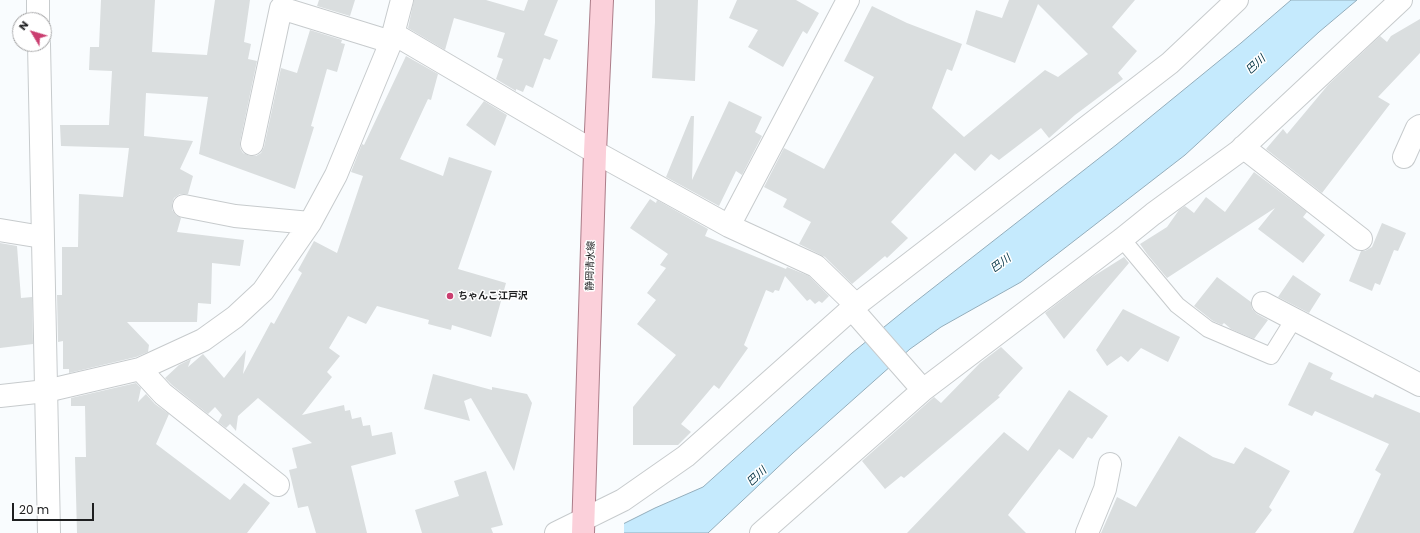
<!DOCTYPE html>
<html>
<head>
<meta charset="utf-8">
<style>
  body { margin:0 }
  #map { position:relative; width:1420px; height:533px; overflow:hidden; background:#f9fcfe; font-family:Poppins,sans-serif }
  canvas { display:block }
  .north { position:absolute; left:12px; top:12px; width:40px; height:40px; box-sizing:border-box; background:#fff; border:1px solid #a5a5a6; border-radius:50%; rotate:308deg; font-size:11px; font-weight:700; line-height:16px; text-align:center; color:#1e1f20 }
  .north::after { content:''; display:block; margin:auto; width:14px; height:18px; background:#ca3e70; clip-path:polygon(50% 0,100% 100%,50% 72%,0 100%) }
  .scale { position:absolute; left:12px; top:503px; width:82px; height:18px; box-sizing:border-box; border:2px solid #1e1f20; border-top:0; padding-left:5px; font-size:12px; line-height:14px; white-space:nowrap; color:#1e1f20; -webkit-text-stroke:3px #fff; paint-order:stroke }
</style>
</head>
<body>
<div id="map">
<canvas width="1420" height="533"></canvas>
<div class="north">N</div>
<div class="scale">20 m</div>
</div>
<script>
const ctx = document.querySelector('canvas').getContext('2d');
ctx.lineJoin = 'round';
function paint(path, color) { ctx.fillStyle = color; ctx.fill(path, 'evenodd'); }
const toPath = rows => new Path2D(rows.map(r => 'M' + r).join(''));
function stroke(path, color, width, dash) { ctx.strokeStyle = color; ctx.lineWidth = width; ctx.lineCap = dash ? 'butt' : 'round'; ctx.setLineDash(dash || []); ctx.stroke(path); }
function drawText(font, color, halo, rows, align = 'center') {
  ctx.font = font + ' Poppins,"Noto Sans JP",sans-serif'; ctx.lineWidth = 3; ctx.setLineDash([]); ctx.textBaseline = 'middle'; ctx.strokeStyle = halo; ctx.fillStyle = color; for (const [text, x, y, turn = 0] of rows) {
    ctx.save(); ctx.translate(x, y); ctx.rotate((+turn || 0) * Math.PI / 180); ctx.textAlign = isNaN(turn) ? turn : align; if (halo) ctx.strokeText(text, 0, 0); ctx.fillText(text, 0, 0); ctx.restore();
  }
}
const water = toPath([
  [1291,0,1357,0,1319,32,1185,155,1021,282,941,327,910,349,793,453,708,533,605,533,655,508,703,487,852,353,910,306,1116,145,1241,43,1291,0]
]);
paint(water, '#c5eafd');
stroke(water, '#93adbb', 1);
paint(toPath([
  [624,521,624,533,603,533,604,531]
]), '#f9fcfe');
paint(toPath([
  [101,0,155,0,152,52,207,55,215,0,250,0,244,42,251,44,248,59,257,61,240,142,240,148,243,153,250,156,256,156,261,153,264,147,281,68,297,73,310,30,342,40,341,43,345,44,337,72,327,69,311,126,314,127,295,189,199,154,208,97,146,93,144,136,193,141,180,169,193,176,188,194,180,194,174,198,172,204,172,210,176,215,181,218,177,232,244,240,240,266,212,263,211,304,198,303,197,322,127,322,149,345,148,352,136,357,69,373,69,369,63,369,63,341,58,342,57,295,62,295,62,247,78,247,79,194,123,197,129,148,61,146,60,125,109,125,112,71,89,70,90,47,99,47],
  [319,0,355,0,350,16,317,6],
  [414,0,486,0,524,11,528,0,558,0,544,35,558,40,550,60,544,58,533,88,526,85,523,92,516,89,516,91,496,79,503,59,497,57,505,33,454,18,445,50,408,28],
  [655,0,698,0,695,81,652,78,655,22],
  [737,0,796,0,819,13,807,34,803,31,783,67,748,47,758,30,729,18],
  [1009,0,1135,0,1112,27,1137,51,1118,73,1123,79,1075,115,1049,138,1041,128,999,160,991,154,975,171,955,153,891,222,908,238,887,258,885,256,852,284,825,257,799,244,811,222,783,207,787,199,764,187,784,148,824,169,874,77,844,61,872,6,907,23,962,44,952,71,947,69,932,108,964,137,1045,70,1058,77,1088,54,1038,4,1015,63,966,44,976,10,1002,18],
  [1420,19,1420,53,1378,97,1390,104,1322,193,1266,149,1283,129,1287,134,1328,85,1380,36,1387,42,1391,36],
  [406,56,438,74,431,100,428,99,400,159,443,176,449,157,492,171,458,269,506,283,491,337,452,325,451,330,428,324,429,320,377,306,366,324,348,316,329,348,340,356,327,372,332,377,302,415,344,405,345,411,350,410,352,419,361,417,363,426,370,425,372,436,392,432,396,454,351,466,367,533,316,533,308,506,298,508,289,470,297,468,292,448,312,443,258,398,238,416,236,431,230,424,226,428,218,422,222,415,215,407,208,414,172,385,165,378,179,365,191,359,188,367,203,354,224,378,246,350,243,374,271,322,274,324,302,273,298,270,314,241,337,253,363,176,351,172,362,144,364,145],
  [484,101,507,115,495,146,466,125],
  [729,101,762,117,755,132,762,136,742,175,736,171,719,206,666,177,691,116,694,116,692,180],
  [1254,172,1307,212,1303,217,1325,235,1303,263,1258,229,1275,208,1167,278,1147,254,1140,244,1167,227,1179,210,1185,206,1194,213,1206,197,1225,212],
  [650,199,656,203,657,200,708,229,705,236,786,269,787,267,809,276,829,296,822,303,819,301,815,304,810,299,807,301,785,276,779,291,775,290,773,293,766,290,744,345,748,348,719,389,714,385,681,424,691,432,678,445,633,445,633,407,676,355,637,324,656,300,647,293,666,268,660,265,668,254,630,228],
  [1382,223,1406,233,1398,251,1394,250,1380,285,1375,283,1372,291,1349,281,1361,251,1365,251,1372,247],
  [0,243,17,246,21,298,32,297,33,344,0,348],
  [1124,257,1129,263,1064,339,1045,313,1089,279],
  [1293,275,1321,294,1309,313,1278,297],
  [1217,277,1251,302,1252,309,1257,314,1268,320,1254,339,1231,329,1224,323,1222,325,1213,321,1194,306],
  [1123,309,1180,337,1168,362,1141,348,1128,362,1121,356,1107,366,1096,350],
  [1001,347,1023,368,998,396,1000,397,904,478,901,476,885,489,862,461,934,397,941,403,980,363],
  [1309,362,1333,373,1330,379,1373,398,1375,394,1420,413,1420,533,1353,533,1381,474,1375,470,1389,444,1315,411,1312,416,1288,405],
  [433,374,492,390,492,387,527,394,532,403,514,471,471,398,464,401,470,421,424,409],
  [136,383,141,388,138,402,146,394,155,404,169,414,156,444,230,500,244,483,270,503,247,533,77,533,75,457,86,457,85,406,71,406,71,398],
  [1069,390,1108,416,1092,439,1088,437,1073,459,1059,449,1008,515,1026,533,907,533,1004,432,1028,451],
  [1179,436,1213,457,1234,464,1245,447,1290,471,1269,507,1272,510,1255,533,1101,533,1117,497,1136,507],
  [486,471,503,525,491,528,493,533,422,533,415,510,459,496,454,481]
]), '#dadedf');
const service = toPath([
  [1122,239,1177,305,1208,329,1271,356,1294,319]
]);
const minor = toPath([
  [394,34,595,152,729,226,816,266,856,305],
  [252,144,281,8,391,42],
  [1243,147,1361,239],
  [1404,157,1417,128,1420,126],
  [184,206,235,216,310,223],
  [729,226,848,0],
  [0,230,42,237],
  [1263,303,1420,385],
  [852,309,923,390],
  [140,369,163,394,278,485],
  [0,396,46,391,140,369,203,340,235,317,263,291,310,223,336,175,391,42,402,0],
  [556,533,623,500,686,456,856,305,1170,63,1237,0],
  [761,533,923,390,1122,239,1153,214,1238,152,1401,0],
  [1087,533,1105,489,1110,464]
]);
const tertiary = toPath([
  [38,0,38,20],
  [39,44,49,533]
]);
const primary = toPath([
  [583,533,595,152,602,0]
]);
stroke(service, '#c7cbcd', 18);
stroke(minor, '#c7cbcd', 24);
stroke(tertiary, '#c7cbcd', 24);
stroke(primary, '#ac7d89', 24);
stroke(service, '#fff', 16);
stroke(minor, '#fff', 22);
stroke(tertiary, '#fff', 22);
stroke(primary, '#fbd0da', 22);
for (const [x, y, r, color] of [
  [450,296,4,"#ca3e70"]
]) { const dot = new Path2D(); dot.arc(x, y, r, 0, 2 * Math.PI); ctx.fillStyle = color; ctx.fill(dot); stroke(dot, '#fff', 1.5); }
drawText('10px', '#1e1f20', '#fff', [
  ["静岡清水線",591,266,-88]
]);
drawText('bold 10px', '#1e1f20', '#fff', [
  ["ちゃんこ江戸沢",458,296]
], 'left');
drawText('italic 11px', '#013244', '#fff', [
  ["巴川",1256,65,-42],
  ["巴川",1001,264,-37],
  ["巴川",757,477,-43]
]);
</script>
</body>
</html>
